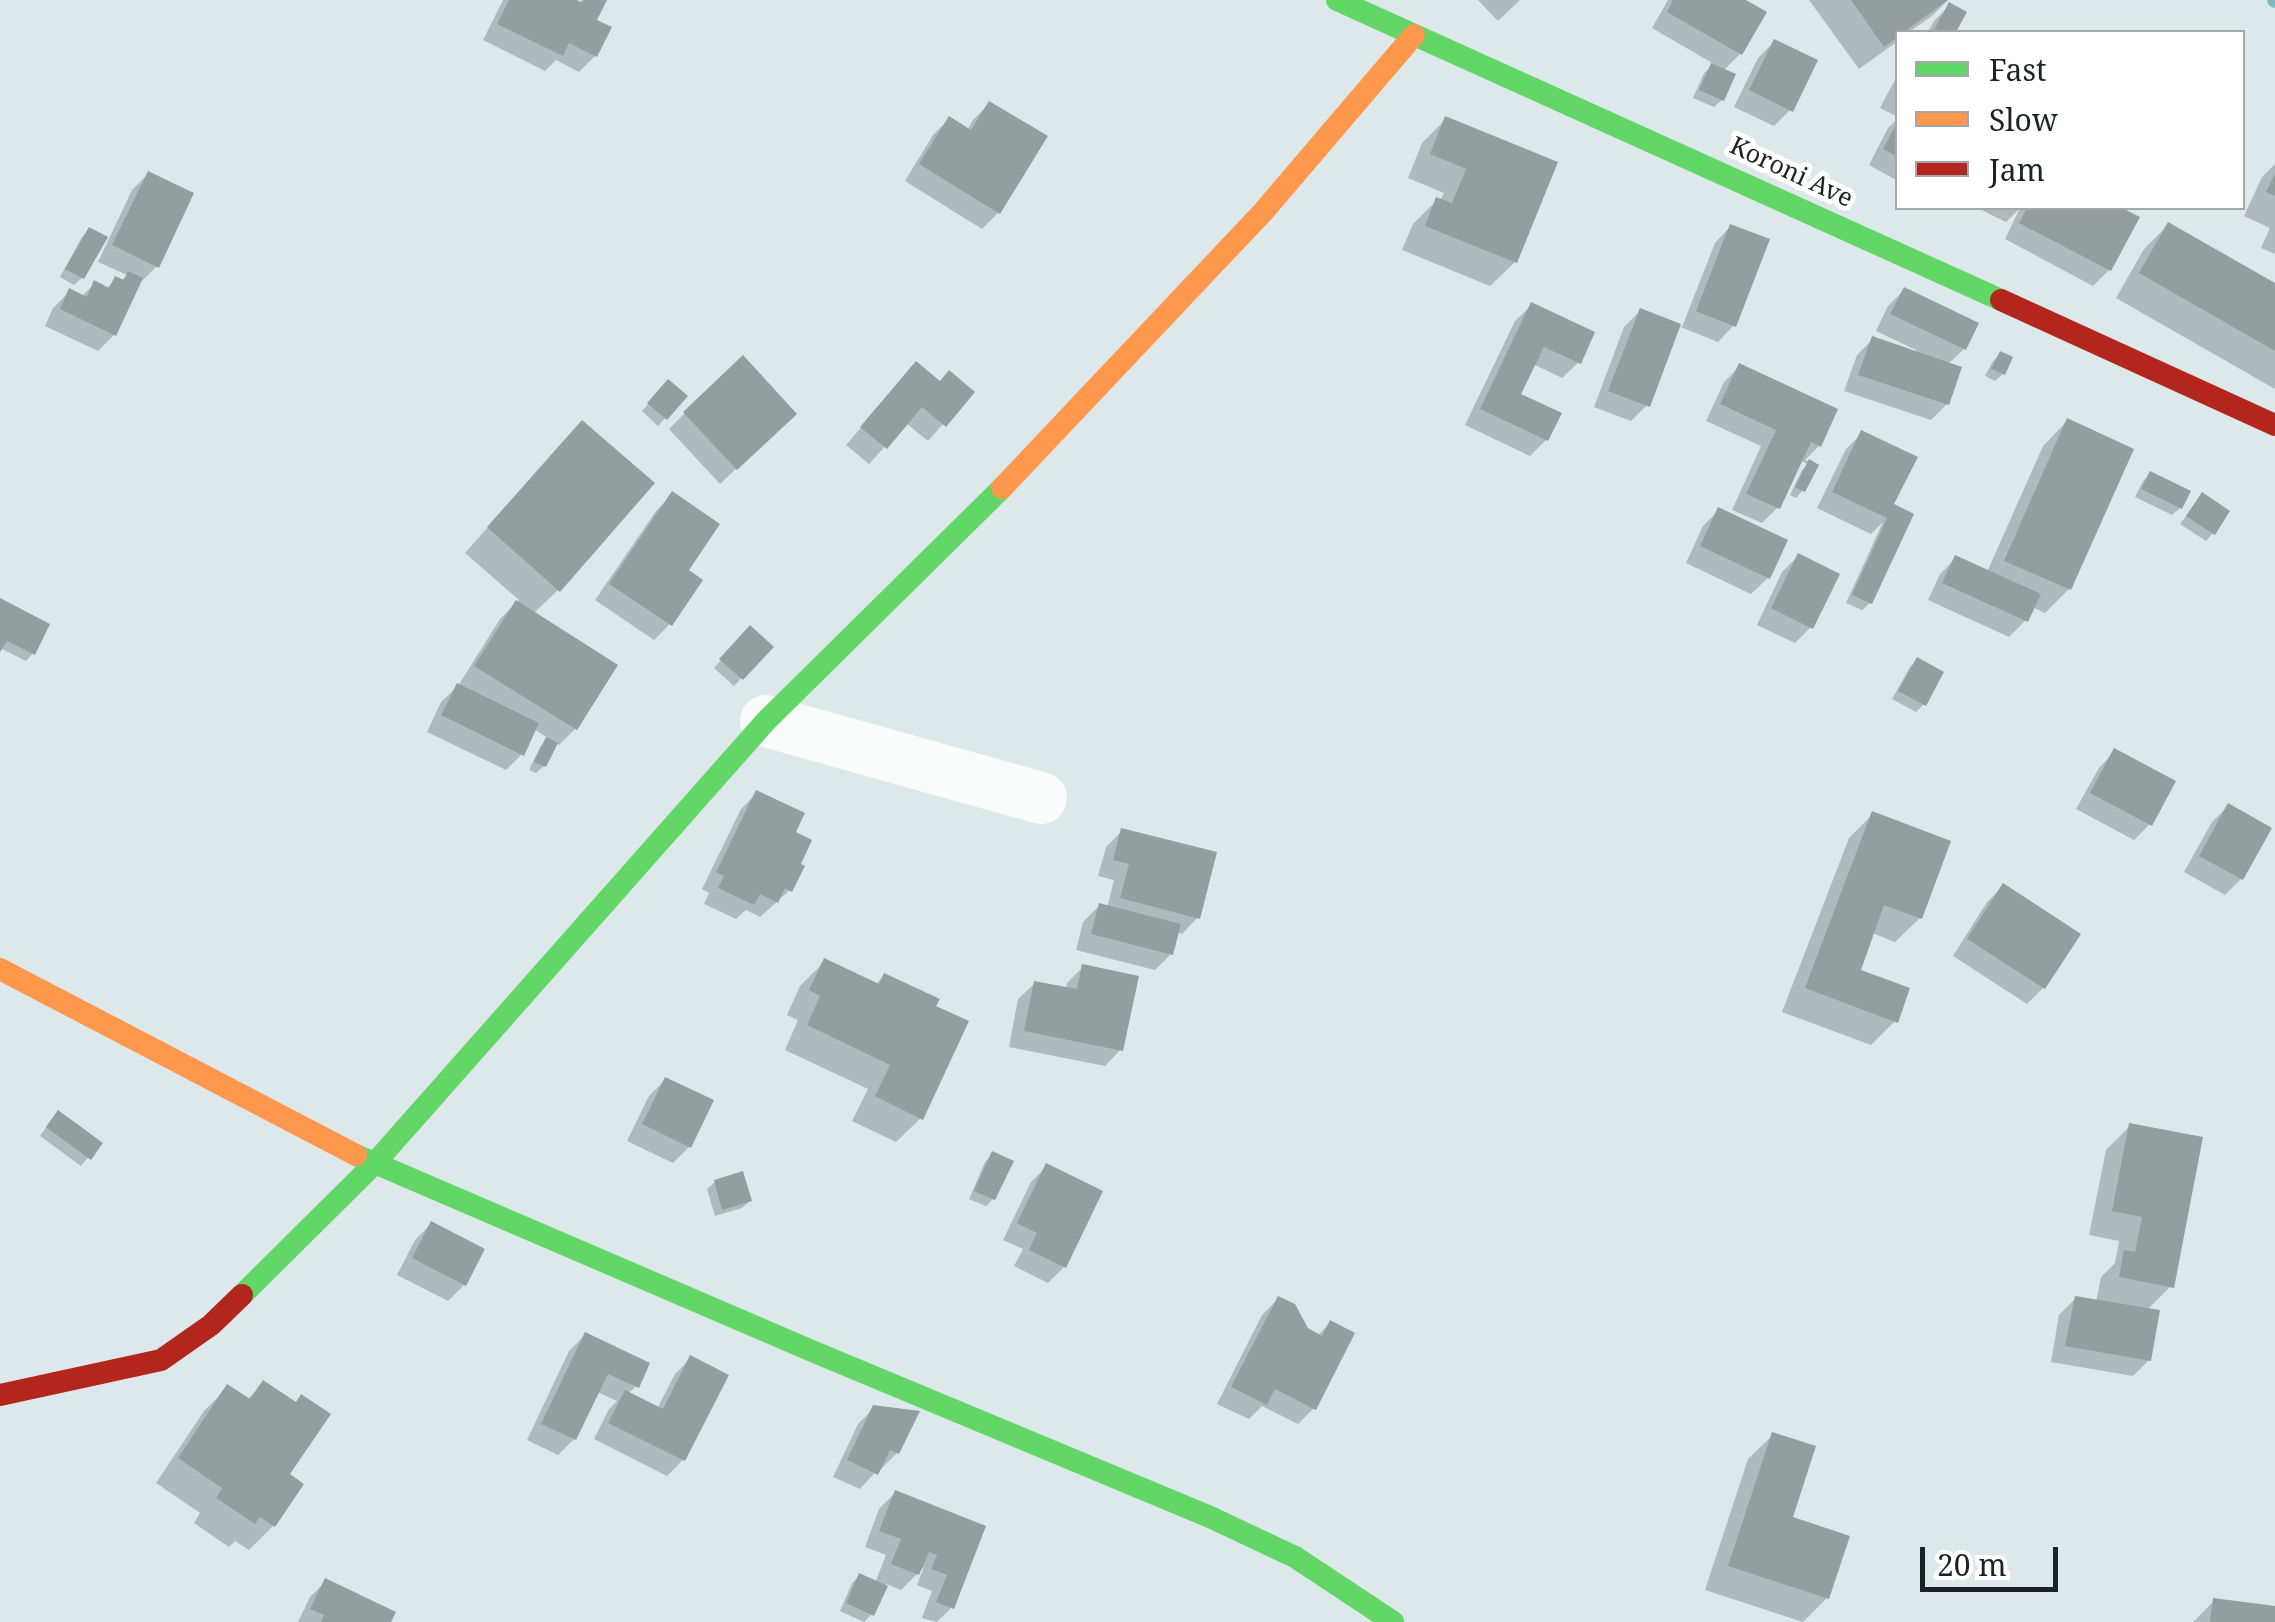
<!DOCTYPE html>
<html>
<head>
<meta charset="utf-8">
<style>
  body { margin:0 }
  #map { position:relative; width:2275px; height:1622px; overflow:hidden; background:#dce8ea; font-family:"Noto Serif",serif }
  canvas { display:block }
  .legend { position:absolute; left:1895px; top:30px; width:350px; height:180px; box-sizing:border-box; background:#fff; border:2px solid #a4a7a7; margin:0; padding:12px 18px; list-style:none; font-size:30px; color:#1b2324 }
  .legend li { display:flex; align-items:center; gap:20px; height:50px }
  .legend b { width:50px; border:2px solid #a4a7a7 }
  .scale { position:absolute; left:1920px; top:1547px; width:138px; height:45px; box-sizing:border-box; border:5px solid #1b2324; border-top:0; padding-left:12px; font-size:30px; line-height:35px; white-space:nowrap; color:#1b2324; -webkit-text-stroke:8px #fff; paint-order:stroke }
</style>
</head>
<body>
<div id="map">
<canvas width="2275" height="1622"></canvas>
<ul class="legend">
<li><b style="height:12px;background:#63d668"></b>Fast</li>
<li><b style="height:12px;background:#ff974d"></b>Slow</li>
<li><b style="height:12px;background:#b3261e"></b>Jam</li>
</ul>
<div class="scale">20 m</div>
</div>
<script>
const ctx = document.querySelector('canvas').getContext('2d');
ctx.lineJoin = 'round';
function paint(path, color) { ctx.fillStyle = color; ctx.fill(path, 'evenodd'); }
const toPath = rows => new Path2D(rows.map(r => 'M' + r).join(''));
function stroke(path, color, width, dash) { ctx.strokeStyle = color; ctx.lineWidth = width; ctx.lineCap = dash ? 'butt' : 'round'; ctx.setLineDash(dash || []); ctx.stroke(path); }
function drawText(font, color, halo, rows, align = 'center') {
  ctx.font = font + ' "Noto Serif",serif'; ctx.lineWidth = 10; ctx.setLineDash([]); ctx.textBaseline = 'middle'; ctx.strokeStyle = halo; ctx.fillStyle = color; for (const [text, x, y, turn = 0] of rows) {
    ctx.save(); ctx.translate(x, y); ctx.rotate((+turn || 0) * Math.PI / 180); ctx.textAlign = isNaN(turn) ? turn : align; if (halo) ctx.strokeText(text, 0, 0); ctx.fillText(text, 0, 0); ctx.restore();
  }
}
paint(toPath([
  [503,0,571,0,578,3,582,0,604,0,594,22,595,56,579,72,556,60,545,71,483,40],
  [1478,0,1520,0,1498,21],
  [1668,0,1741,0,1763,13,1740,54,1723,71,1722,100,1714,107,1693,98,1704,73,1714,64,1652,28],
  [1809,0,1948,0,1932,16,1909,32,1898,32,1898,41,1859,69],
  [1950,5,1963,13,1953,32,1928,32,1934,21],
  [1774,42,1790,110,1774,126,1734,107,1758,58],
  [1898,74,1898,117,1880,108],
  [989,104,998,213,982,229,905,181,933,135,949,119,967,130,973,120],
  [1446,119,1515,262,1490,286,1402,250,1413,224,1437,200,1440,201,1444,193,1408,178,1422,143],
  [1898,119,1898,181,1869,165,1888,128],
  [2275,164,2275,254,2261,248,2270,228,2244,216,2262,177],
  [148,174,157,266,141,282,114,335,98,351,45,326,53,308,70,291,81,297,95,283,106,289,116,279,121,281,127,275,98,262,132,190],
  [1977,208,2116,208,2136,218,2109,270,2093,286,2005,239,2020,208,2006,222],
  [2168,225,2275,286,2275,389,2116,298,2144,249],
  [1731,226,1734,325,1718,342,1678,326,1647,405,1631,421,1594,407,1624,327,1640,311,1682,327,1715,243],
  [89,230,104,238,82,278,74,285,60,277,82,237],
  [1904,290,1964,349,1948,364,1947,404,1931,420,1844,391,1857,355,1873,339,1915,353,1916,350,1876,331,1888,306],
  [1532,305,1579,362,1562,378,1533,364,1517,395,1546,440,1530,456,1465,425,1515,321],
  [2000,354,2003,374,1995,381,1985,376,1993,361],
  [916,364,939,383,971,392,928,441,906,423,869,464,846,445],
  [1740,366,1819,446,1805,460,1816,466,1803,490,1796,498,1790,495,1802,470,1808,464,1800,460,1778,507,1762,523,1732,510,1761,446,1706,421,1724,382],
  [669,382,685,396,658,426,642,411],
  [685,413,794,414,720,484,669,429],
  [2067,421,2069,589,2045,613,2032,607,2025,621,2009,637,1928,600,1940,574,1956,558,1987,572,2043,446],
  [1862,433,1890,505,1911,515,1870,603,1862,610,1846,603,1883,522,1871,534,1817,508,1846,449],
  [559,447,558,590,533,614,614,666,575,729,559,745,555,743,544,766,536,773,529,770,540,747,548,738,534,729,522,754,506,770,427,732,441,702,458,686,500,619,519,600,465,553],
  [2150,474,2188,492,2180,508,2172,515,2135,497,2143,481],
  [672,495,685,571,670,624,654,640,595,600,656,511],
  [2202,495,2213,533,2206,541,2180,524],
  [1719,510,1784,542,1768,578,1751,594,1686,563,1703,526],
  [1798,556,1811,627,1795,643,1757,625,1782,572],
  [0,603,33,653,26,661,0,648],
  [750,628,770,647,734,686,714,668],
  [1917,660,1924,704,1916,712,1892,699,1910,667],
  [2115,751,2150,824,2134,840,2076,809,2099,768],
  [757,793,793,833,790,890,760,917,746,910,736,919,704,904,709,893,702,889,741,809],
  [2228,806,2241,879,2225,895,2184,872,2212,822],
  [1873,814,1920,918,1895,942,1872,933,1858,971,1895,1021,1871,1045,1782,1012,1849,838],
  [1122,831,1198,917,1182,934,1176,932,1171,954,1155,970,1076,950,1083,922,1099,906,1107,908,1114,880,1098,876,1106,847],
  [2003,886,2043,988,2027,1004,1953,956,1987,902],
  [825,961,875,985,884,976,921,1118,896,1142,852,1121,868,1089,785,1050,798,1020,787,1015,800,986],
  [1083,967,1121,1049,1105,1066,1009,1047,1018,999,1035,983,1066,989,1067,983],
  [665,1080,689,1147,673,1163,627,1141,649,1096],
  [51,1120,100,1143,81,1166,40,1136],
  [2130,1126,2171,1286,2147,1310,2149,1360,2133,1376,2051,1362,2059,1315,2076,1298,2096,1302,2101,1277,2115,1263,2119,1241,2089,1235,2106,1150],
  [993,1154,993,1199,986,1206,969,1199,985,1162],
  [1047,1166,1064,1267,1048,1283,1014,1266,1023,1249,1003,1240,1031,1182],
  [715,1182,750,1201,742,1208,715,1216,707,1189],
  [431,1224,482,1250,464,1285,448,1301,397,1275,415,1240],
  [1278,1299,1307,1330,1317,1336,1330,1323,1314,1408,1298,1424,1262,1406,1249,1419,1217,1404,1262,1315],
  [585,1335,636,1386,628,1394,657,1409,675,1374,691,1358,725,1376,683,1460,667,1476,594,1439,609,1409,617,1401,597,1392,574,1439,558,1455,527,1440,569,1351],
  [264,1383,287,1475,300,1485,273,1526,249,1550,235,1541,229,1547,194,1523,200,1513,156,1483,204,1411,228,1387,247,1400],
  [874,1408,897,1453,881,1469,879,1468,860,1489,833,1477,858,1424],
  [1773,1435,1790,1519,1827,1598,1803,1622,1705,1590,1748,1459],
  [895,1493,983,1527,952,1607,937,1622,922,1618,932,1591,917,1585,924,1567,901,1590,886,1584,872,1614,864,1622,840,1611,852,1583,859,1576,875,1583,886,1555,865,1547,879,1509],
  [326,1581,388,1622,298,1622,310,1597],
  [2214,1601,2275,1609,2275,1622,2193,1622]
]), '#0003');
stroke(toPath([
  [2274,0,2275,1]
]), '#80b8be', 14);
paint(toPath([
  [509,0,577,0,582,3,584,0,607,0,597,20,612,27,597,57,569,43,563,56,497,24],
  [1673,0,1746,0,1767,12,1742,55,1667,12],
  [1851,0,1948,0,1904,32,1898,32,1898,37,1884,47],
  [1949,2,1967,12,1956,32,1933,32],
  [1774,39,1818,60,1793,112,1749,90],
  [1711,63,1736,74,1724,101,1699,90],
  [989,101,1048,136,1000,214,919,164,949,116,971,130],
  [1445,116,1558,162,1517,263,1425,226,1436,197,1452,203,1466,169,1430,154],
  [1898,121,1898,157,1883,149],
  [148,171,194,193,159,268,112,245],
  [2275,173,2275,196,2266,192],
  [2027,208,2122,208,2140,217,2111,271,2019,223],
  [2168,222,2275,283,2275,351,2139,273],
  [1730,224,1770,239,1736,327,1696,311],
  [89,227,108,237,84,279,65,269],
  [128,271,143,278,116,336,60,309,69,288,87,297,94,280,109,288,115,276,124,280],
  [1904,287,1979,323,1966,350,1890,314],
  [1531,302,1595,332,1581,364,1544,347,1521,394,1562,413,1548,441,1480,409],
  [1640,308,1681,324,1650,407,1608,391],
  [1872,336,1962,367,1949,405,1858,375],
  [2000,351,2013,357,2005,375,1991,369],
  [743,355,797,414,737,470,683,412],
  [916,361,940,381,949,370,975,392,946,427,922,407,887,449,860,427],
  [1739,363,1838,409,1821,447,1811,442,1780,509,1746,494,1776,430,1720,404],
  [668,379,688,396,667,420,647,403],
  [2067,418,2134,449,2071,590,2004,561],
  [582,420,655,483,560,592,487,527],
  [1861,430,1918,457,1894,504,1914,514,1872,604,1852,595,1887,518,1832,492],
  [1809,459,1819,465,1805,492,1795,487],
  [2150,471,2191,491,2182,509,2141,489],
  [672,491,720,524,689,570,703,580,672,626,609,584],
  [2202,492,2230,511,2215,535,2186,516],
  [1718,507,1788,540,1770,579,1700,546],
  [1798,553,1840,574,1813,629,1771,608],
  [1955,555,2041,594,2028,622,1942,583],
  [0,598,50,624,35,655,7,641,0,652],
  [516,600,618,665,577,730,474,666],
  [750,625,774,647,743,680,719,659],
  [1917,657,1944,672,1926,706,1898,691],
  [457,683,539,723,524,756,441,715],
  [546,737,558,743,546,767,534,762],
  [2114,748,2176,781,2152,826,2090,793],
  [756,790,805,813,796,832,812,840,801,864,805,866,792,892,785,888,778,903,760,894,754,905,718,888,724,876,716,872],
  [2228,803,2272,828,2243,880,2199,856],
  [1872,811,1951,841,1922,919,1884,905,1861,970,1910,988,1898,1023,1805,988],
  [1121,828,1217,852,1200,919,1120,898,1129,864,1113,860],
  [2003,883,2081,934,2045,989,1967,939],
  [1099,903,1181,924,1173,955,1091,934],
  [824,958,879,984,884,973,940,999,936,1006,969,1021,923,1120,875,1096,890,1065,807,1025,820,996,809,990],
  [1082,964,1139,976,1123,1051,1024,1031,1034,981,1077,989],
  [665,1077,714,1100,691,1148,642,1124],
  [58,1110,103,1143,91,1160,46,1127],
  [2129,1123,2203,1137,2174,1288,2119,1277,2124,1250,2135,1252,2142,1217,2112,1211],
  [992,1151,1014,1161,995,1200,974,1191],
  [1046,1163,1103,1191,1066,1268,1029,1250,1037,1233,1017,1223],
  [743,1171,752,1201,722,1210,714,1180],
  [431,1221,485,1249,466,1286,412,1258],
  [1278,1296,1295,1304,1308,1328,1322,1336,1330,1320,1355,1333,1316,1410,1275,1389,1267,1405,1231,1387],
  [2075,1296,2160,1310,2151,1361,2065,1346],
  [585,1332,650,1363,639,1388,608,1374,576,1440,541,1424],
  [690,1355,729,1375,685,1461,608,1423,625,1390,663,1409],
  [263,1380,296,1402,301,1394,331,1414,290,1474,304,1484,275,1527,260,1517,255,1524,216,1498,222,1488,178,1458,227,1384,250,1399],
  [873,1405,920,1411,899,1454,890,1450,878,1475,847,1460],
  [1772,1432,1816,1446,1793,1517,1850,1536,1829,1599,1728,1566],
  [895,1490,986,1526,954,1609,936,1602,947,1575,931,1569,937,1555,929,1552,919,1575,891,1564,901,1539,879,1531],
  [859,1573,888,1586,874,1616,846,1603],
  [325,1578,396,1612,391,1622,321,1622,324,1615,310,1609],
  [2213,1598,2275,1606,2275,1622,2210,1622]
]), '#949e9f');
stroke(toPath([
  [766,721,1041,798]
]), '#fafcfc', 52);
stroke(toPath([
  [1337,0,2001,300],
  [356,1155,812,1351,1210,1517,1295,1557,1393,1622],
  [242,1295,374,1164,766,721,1002,488]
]), '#63d668', 22);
stroke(toPath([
  [1002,488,1263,212,1414,35],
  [0,969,356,1155]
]), '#ff974d', 22);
stroke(toPath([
  [2001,300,2275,425],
  [0,1395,161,1360,211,1325,242,1295]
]), '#b3261e', 22);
drawText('25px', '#1b2324', '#fff', [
  ["Koroni Ave",1791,173,25]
]);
</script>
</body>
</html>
